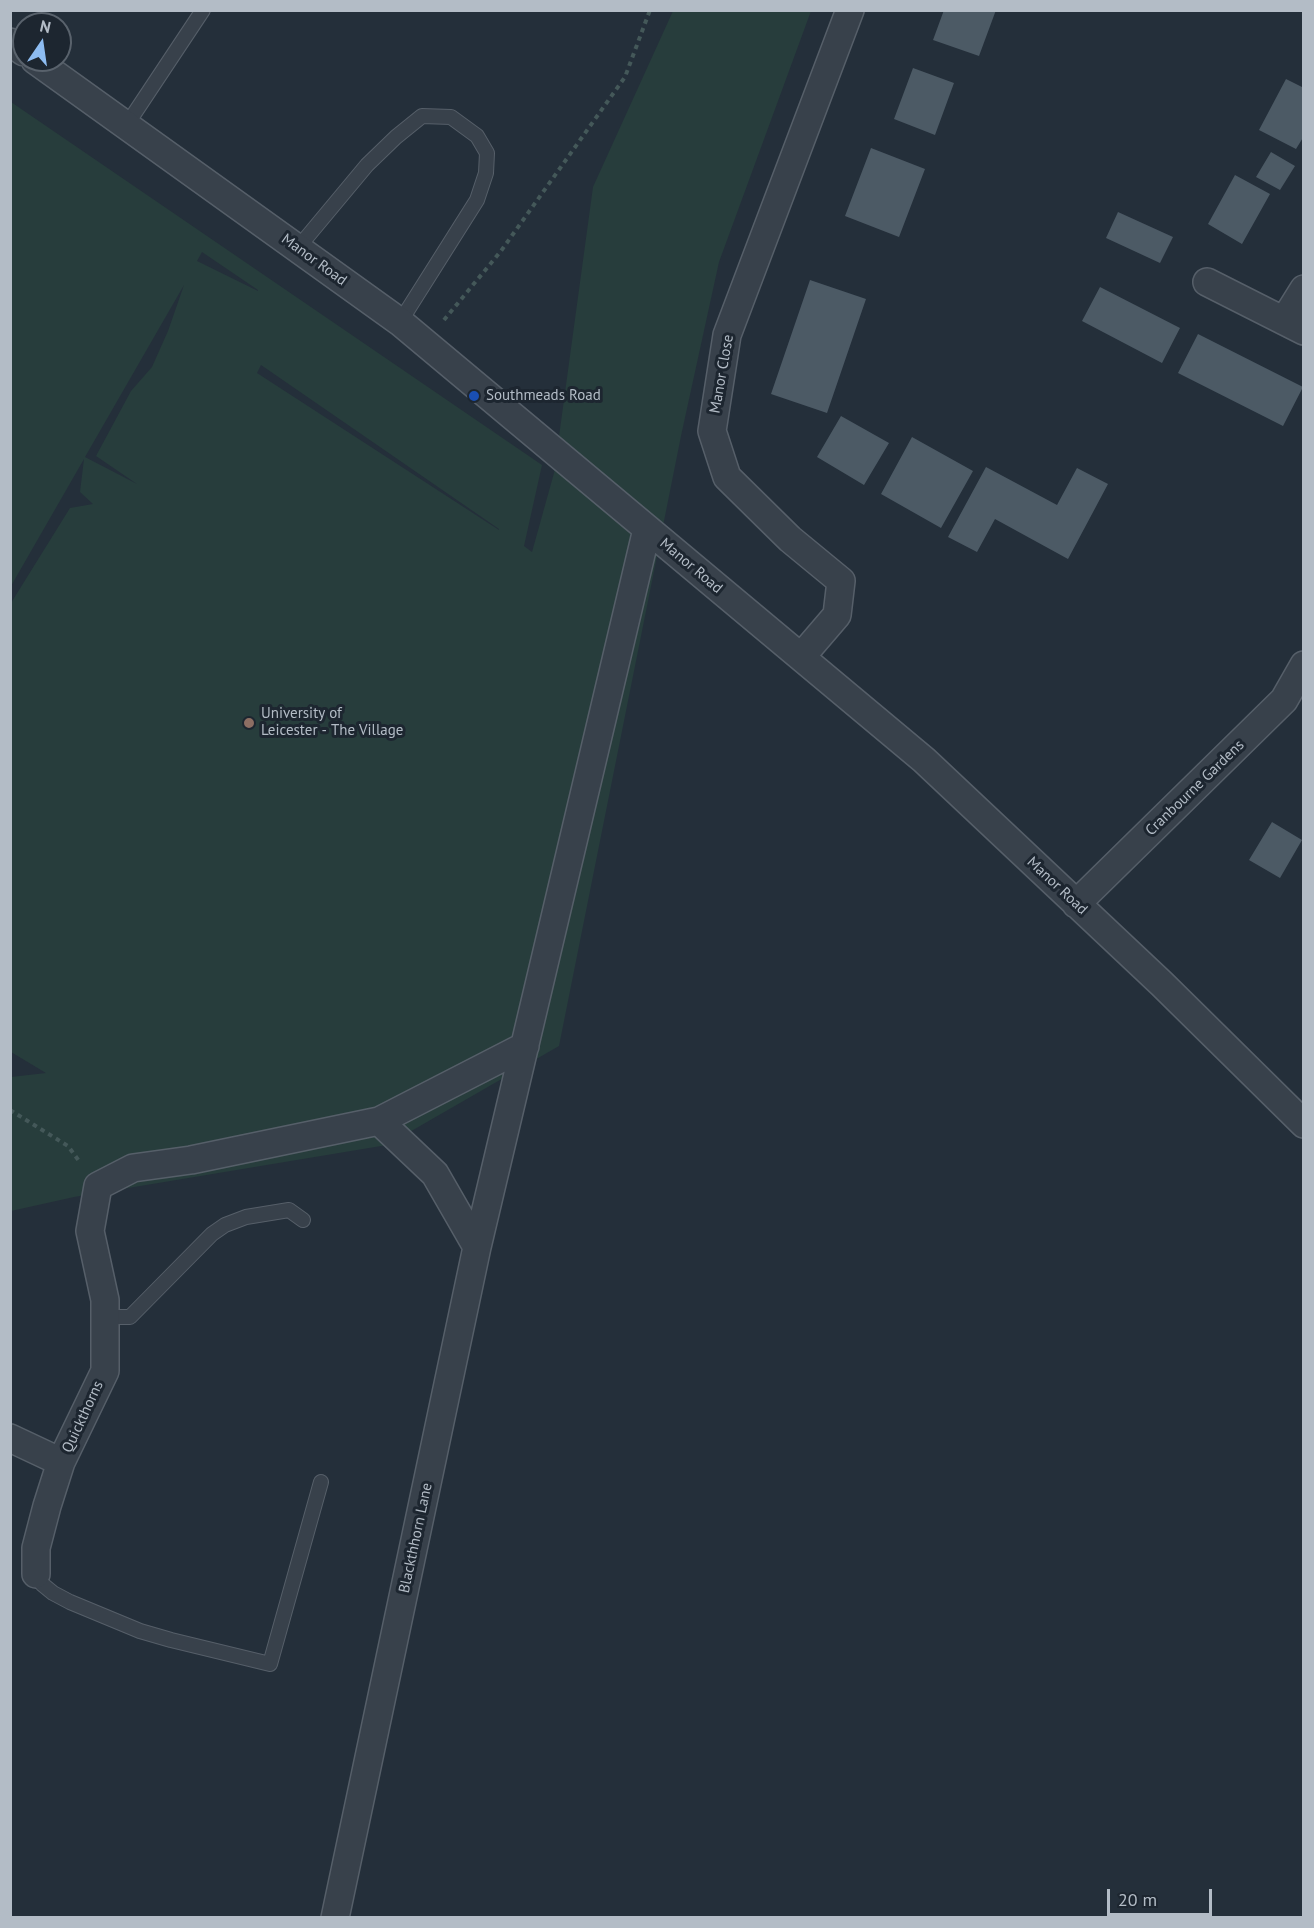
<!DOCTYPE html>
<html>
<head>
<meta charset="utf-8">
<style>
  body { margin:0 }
  #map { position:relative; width:1314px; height:1928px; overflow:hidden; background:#242f3a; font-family:"PT Sans",sans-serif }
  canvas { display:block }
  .frame { position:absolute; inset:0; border:12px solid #b3bcc6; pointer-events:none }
  .north { position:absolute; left:12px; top:12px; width:60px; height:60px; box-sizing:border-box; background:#1d2630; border:2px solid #59626c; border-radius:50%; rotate:13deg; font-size:16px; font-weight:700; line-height:24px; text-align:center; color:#b3bcc6 }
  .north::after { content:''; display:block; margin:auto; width:21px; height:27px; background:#8dbcf1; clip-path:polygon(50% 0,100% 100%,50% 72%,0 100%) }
  .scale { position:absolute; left:1107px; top:1889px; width:105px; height:27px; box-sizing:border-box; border:3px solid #b3bcc6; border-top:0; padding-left:8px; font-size:18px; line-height:21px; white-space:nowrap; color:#b3bcc6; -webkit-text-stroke:4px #1d2630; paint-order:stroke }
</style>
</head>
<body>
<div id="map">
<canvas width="1314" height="1928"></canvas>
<div class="frame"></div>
<div class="north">N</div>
<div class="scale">20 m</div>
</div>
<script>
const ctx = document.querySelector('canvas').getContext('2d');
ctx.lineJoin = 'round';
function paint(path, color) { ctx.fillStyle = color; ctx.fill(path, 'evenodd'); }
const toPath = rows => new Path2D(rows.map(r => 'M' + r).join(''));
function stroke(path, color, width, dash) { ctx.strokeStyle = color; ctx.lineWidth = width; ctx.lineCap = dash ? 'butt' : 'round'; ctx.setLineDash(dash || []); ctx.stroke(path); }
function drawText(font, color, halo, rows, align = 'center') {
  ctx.font = font + ' "PT Sans",sans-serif'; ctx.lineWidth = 6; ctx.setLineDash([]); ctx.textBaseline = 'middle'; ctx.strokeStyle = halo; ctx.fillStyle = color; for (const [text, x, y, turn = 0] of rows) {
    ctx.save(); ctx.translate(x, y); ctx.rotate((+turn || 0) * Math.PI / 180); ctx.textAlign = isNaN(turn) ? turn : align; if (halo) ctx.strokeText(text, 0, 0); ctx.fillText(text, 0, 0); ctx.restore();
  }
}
paint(toPath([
  [673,11,811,11,719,262,681,436,559,1046,387,1145,74,1197,11,1211,11,1077,46,1073,11,1052,11,603,70,508,93,504,80,492,84,459,11,586,11,102,542,465,524,546,532,552,554,473,593,187],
  [202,252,258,290,258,291,197,261],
  [184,285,168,331,152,367,131,391,96,456,137,484,85,457],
  [261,365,499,529,499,530,257,373]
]), '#273d3c');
paint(toPath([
  [944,10,996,10,979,56,933,40],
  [913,68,954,83,935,135,894,119],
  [1286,79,1304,88,1304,136,1296,149,1259,130],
  [871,148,925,169,899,237,845,216],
  [1271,152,1295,166,1280,190,1256,177],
  [1235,175,1270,194,1242,244,1208,224],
  [1118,212,1173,237,1160,263,1106,238],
  [810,280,866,299,827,413,771,394],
  [1100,287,1180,328,1162,363,1082,321],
  [1198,334,1303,387,1283,426,1178,373],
  [841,416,889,443,864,485,817,457],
  [912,437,973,471,941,528,881,494],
  [986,467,1057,505,1077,468,1108,484,1068,559,995,519,977,552,948,537],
  [1272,822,1302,840,1280,878,1249,860]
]), '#4c5a65');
const service = toPath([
  [126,126,203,10],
  [297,249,367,165,396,137,422,116,451,117,477,136,487,153,486,173,477,200,400,322],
  [105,1317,130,1317,212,1234,225,1225,246,1217,289,1210,303,1220],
  [36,1574,42,1584,53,1593,70,1602,140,1631,171,1640,270,1664,321,1482]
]);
const minor = toPath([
  [10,42,24,52],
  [35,60,400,322,924,760,1162,984,1304,1124],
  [1207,282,1304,331],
  [1284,321,1304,289],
  [801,657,837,615,841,581,790,539,727,477,712,431,727,335,850,10],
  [1076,904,1284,700,1304,665],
  [379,1121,435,1174,477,1247],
  [10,1438,61,1462],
  [36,1574,36,1548,47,1506,61,1462,105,1371,105,1300,90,1231,98,1186,133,1168,191,1160,379,1121,525,1046],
  [335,1918,477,1247,647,529]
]);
stroke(service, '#565f69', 16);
stroke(minor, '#565f69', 30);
stroke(toPath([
  [444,320,501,251,625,77,650,10],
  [10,1110,68,1146,79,1161]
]), '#445859', 4, [4.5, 4.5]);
stroke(service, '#38414b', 14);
stroke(minor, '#38414b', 27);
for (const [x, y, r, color] of [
  [474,396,6,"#1a4fb4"],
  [249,723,6,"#8d6e63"]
]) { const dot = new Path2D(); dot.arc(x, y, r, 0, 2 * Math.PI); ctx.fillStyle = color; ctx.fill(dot); stroke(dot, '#1d2630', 2); }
drawText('15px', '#b3bcc6', '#1d2630', [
  ["Manor Road",314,260,36],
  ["Manor Close",722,374,-80],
  ["Manor Road",691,566,40],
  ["Cranbourne Gardens",1195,788,-44],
  ["Manor Road",1057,886,43],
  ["Quickthorns",83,1417,-65],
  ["Blackthhorn Lane",416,1538,-78]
]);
drawText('15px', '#b3bcc6', '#1d2630', [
  ["Southmeads Road",486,396],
  ["University of",261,714],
  ["Leicester - The Village",261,731]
], 'left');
</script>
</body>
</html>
